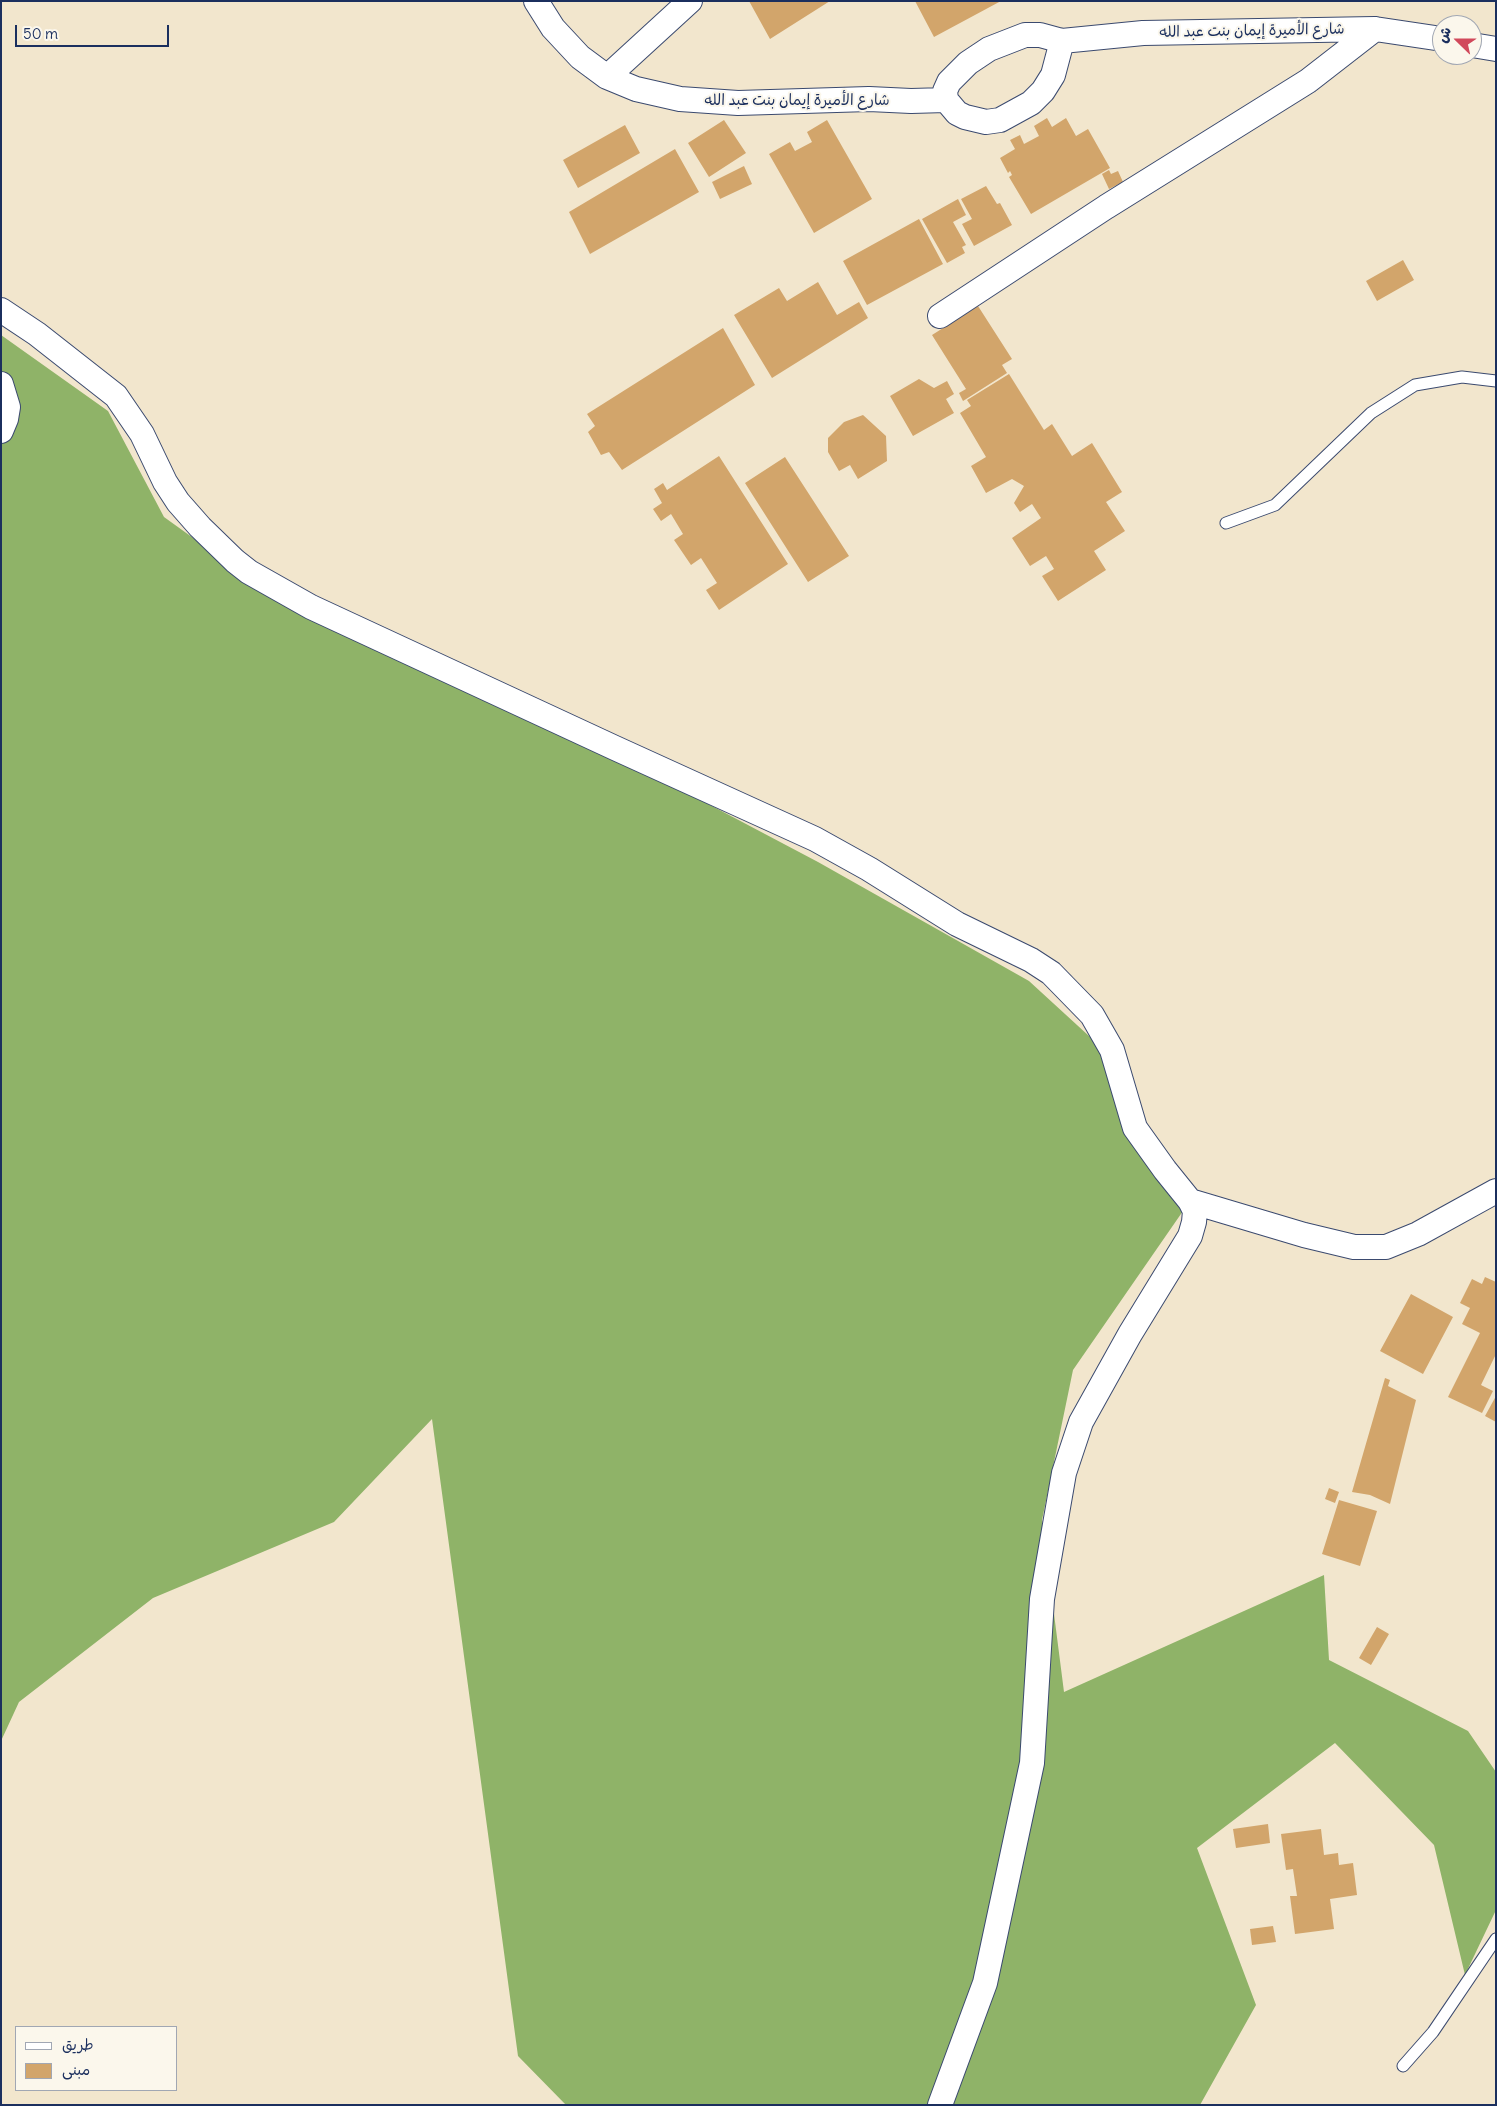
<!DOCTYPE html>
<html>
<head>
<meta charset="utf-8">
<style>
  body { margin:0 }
  #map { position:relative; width:1497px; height:2106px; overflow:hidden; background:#f2e6cd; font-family:Delius,"Playpen Sans Arabic",sans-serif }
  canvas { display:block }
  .frame { position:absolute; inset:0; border:2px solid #1b2f5e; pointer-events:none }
  .legend { position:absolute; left:15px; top:2026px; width:162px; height:65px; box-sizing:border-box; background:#fbf7ec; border:1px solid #a1a7b3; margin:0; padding:6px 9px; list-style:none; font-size:15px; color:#1b2f5e }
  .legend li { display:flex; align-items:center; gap:10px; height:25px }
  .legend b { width:25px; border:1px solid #a1a7b3 }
  .north { position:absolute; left:1432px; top:15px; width:50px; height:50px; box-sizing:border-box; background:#fbf7ec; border:1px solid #a1a7b3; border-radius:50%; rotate:292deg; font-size:14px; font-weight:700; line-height:20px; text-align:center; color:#1b2f5e }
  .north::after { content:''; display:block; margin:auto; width:18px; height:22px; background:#d1495b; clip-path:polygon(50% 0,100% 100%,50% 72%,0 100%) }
  .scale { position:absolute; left:15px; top:25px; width:154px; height:22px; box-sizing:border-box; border:2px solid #1b2f5e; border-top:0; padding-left:6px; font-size:15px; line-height:18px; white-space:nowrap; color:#1b2f5e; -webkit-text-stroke:4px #fbf7ec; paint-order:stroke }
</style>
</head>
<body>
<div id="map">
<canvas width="1497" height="2106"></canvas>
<div class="frame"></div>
<ul class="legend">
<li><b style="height:6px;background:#fff"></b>طريق</li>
<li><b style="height:14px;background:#d2a56b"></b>مبنى</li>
</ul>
<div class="north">ش</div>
<div class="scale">50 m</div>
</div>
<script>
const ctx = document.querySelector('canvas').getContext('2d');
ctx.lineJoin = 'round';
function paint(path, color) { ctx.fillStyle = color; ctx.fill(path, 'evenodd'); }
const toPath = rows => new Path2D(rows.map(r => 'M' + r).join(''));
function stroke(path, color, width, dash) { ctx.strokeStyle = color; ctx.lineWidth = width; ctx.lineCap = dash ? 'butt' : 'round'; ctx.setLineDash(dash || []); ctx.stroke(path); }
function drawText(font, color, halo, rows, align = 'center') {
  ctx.font = font + ' Delius,"Playpen Sans Arabic",sans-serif'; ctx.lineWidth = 4; ctx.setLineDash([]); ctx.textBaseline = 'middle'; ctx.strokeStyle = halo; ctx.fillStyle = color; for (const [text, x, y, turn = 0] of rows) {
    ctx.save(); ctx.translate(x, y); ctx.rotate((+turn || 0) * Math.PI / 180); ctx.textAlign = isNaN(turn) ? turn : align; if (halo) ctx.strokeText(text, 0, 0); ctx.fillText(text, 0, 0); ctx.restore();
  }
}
paint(toPath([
  [1,335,108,411,164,517,253,581,587,740,818,862,1029,981,1101,1047,1183,1211,1073,1370,1042,1520,1064,1692,1324,1575,1329,1660,1468,1731,1496,1772,1496,1910,1465,1975,1434,1845,1335,1743,1197,1848,1256,2005,1200,2105,566,2105,518,2056,432,1419,334,1522,153,1598,19,1702,1,1741]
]), '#8fb368');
paint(toPath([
  [749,1,830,1,770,39],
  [915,1,1001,1,934,37],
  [1047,118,1052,127,1066,118,1076,136,1088,129,1110,168,1031,214,1009,177,1012,175,1010,171,1008,173,1000,158,1015,149,1010,140,1020,135,1024,144,1039,136,1034,126],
  [724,120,746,153,709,177,688,143],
  [827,120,872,199,814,233,769,154,790,142,795,151,812,142,807,132],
  [625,125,640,153,578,188,563,160],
  [675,149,699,192,590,254,569,212],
  [744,166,752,184,720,199,712,182],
  [1109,170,1111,174,1118,171,1123,182,1109,189,1102,174],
  [986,186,997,204,1000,203,1012,225,974,246,962,224,972,219,961,199],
  [958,199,966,215,953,222,966,245,962,247,965,253,947,263,922,219],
  [919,219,943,264,867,305,843,261],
  [1403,260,1414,280,1377,301,1366,281],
  [818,282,837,315,859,302,868,318,772,378,734,315,779,288,787,301],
  [978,306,1012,359,1002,365,1007,373,963,401,959,393,966,389,932,335],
  [723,328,755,385,622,470,609,452,601,455,588,432,595,426,587,414],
  [1009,374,1044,430,1052,424,1072,456,1092,443,1122,492,1106,502,1125,531,1094,551,1106,570,1058,601,1042,576,1054,569,1046,556,1030,566,1012,538,1041,518,1032,504,1020,512,1014,503,1024,486,1012,479,986,493,971,466,986,457,960,413,971,406,967,400],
  [919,379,934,388,947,381,954,394,946,399,954,413,913,436,890,396],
  [863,415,886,436,887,461,858,479,850,465,839,471,828,452,828,438,844,422],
  [719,456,788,564,719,610,706,590,717,583,701,558,691,565,674,540,683,534,671,514,661,521,653,509,662,503,654,489,663,483,667,490],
  [785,457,849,556,808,582,745,483],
  [1485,1277,1496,1282,1496,1354,1481,1385,1493,1391,1482,1413,1448,1397,1480,1333,1462,1324,1470,1308,1460,1303,1472,1279,1482,1284],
  [1411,1294,1453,1317,1423,1374,1380,1351],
  [1385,1378,1390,1380,1388,1386,1416,1400,1390,1504,1370,1495,1352,1492],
  [1496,1396,1496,1422,1485,1416],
  [1329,1488,1339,1492,1335,1503,1325,1499],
  [1339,1500,1377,1511,1360,1566,1322,1554],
  [1377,1627,1389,1634,1371,1665,1359,1658],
  [1268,1824,1270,1843,1236,1848,1233,1829],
  [1321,1829,1324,1855,1338,1853,1339,1865,1353,1863,1357,1895,1330,1899,1334,1929,1295,1934,1290,1896,1297,1896,1293,1869,1286,1870,1281,1834],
  [1273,1926,1276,1942,1252,1945,1250,1929]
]), '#d2a56b');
const service = toPath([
  [1226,523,1275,505,1371,413,1415,385,1462,377,1496,381],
  [1403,2066,1433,2032,1496,1939]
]);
const minor = toPath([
  [536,1,553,28,580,57,607,77,636,89,680,99,738,103,869,99,911,101,946,100],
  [1062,41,1053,75,1043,91,1031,103,1000,120,986,122,965,117,957,113,946,100,945,91,949,82,968,63,989,49,1025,35,1040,35,1062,41,1143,33,1375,29,1442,39],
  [1472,45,1496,49],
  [607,77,690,1],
  [1,310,37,334,116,396,142,434,165,482,178,502,200,527,235,561,249,572,311,607,615,748,815,839,869,869,957,924,1031,960,1051,973,1092,1015,1112,1050,1135,1128,1165,1170,1190,1201,1195,1211,1194,1222,1190,1236,1130,1334,1081,1422,1064,1473,1042,1599,1032,1763,985,1983,940,2105],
  [940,316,1106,207,1308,81,1375,29],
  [1,384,8,407,6,419,1,431],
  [1190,1201,1304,1235,1354,1247,1386,1247,1418,1234,1496,1191]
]);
stroke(service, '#3b4a6f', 13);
stroke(minor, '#3b4a6f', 26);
stroke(service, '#fff', 11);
stroke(minor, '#fff', 24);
drawText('15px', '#1b2f5e', '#fbf7ec', [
  ["شارع الأميرة إيمان بنت عبد الله",1252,31,-1],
  ["شارع الأميرة إيمان بنت عبد الله",797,101]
]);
</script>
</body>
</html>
